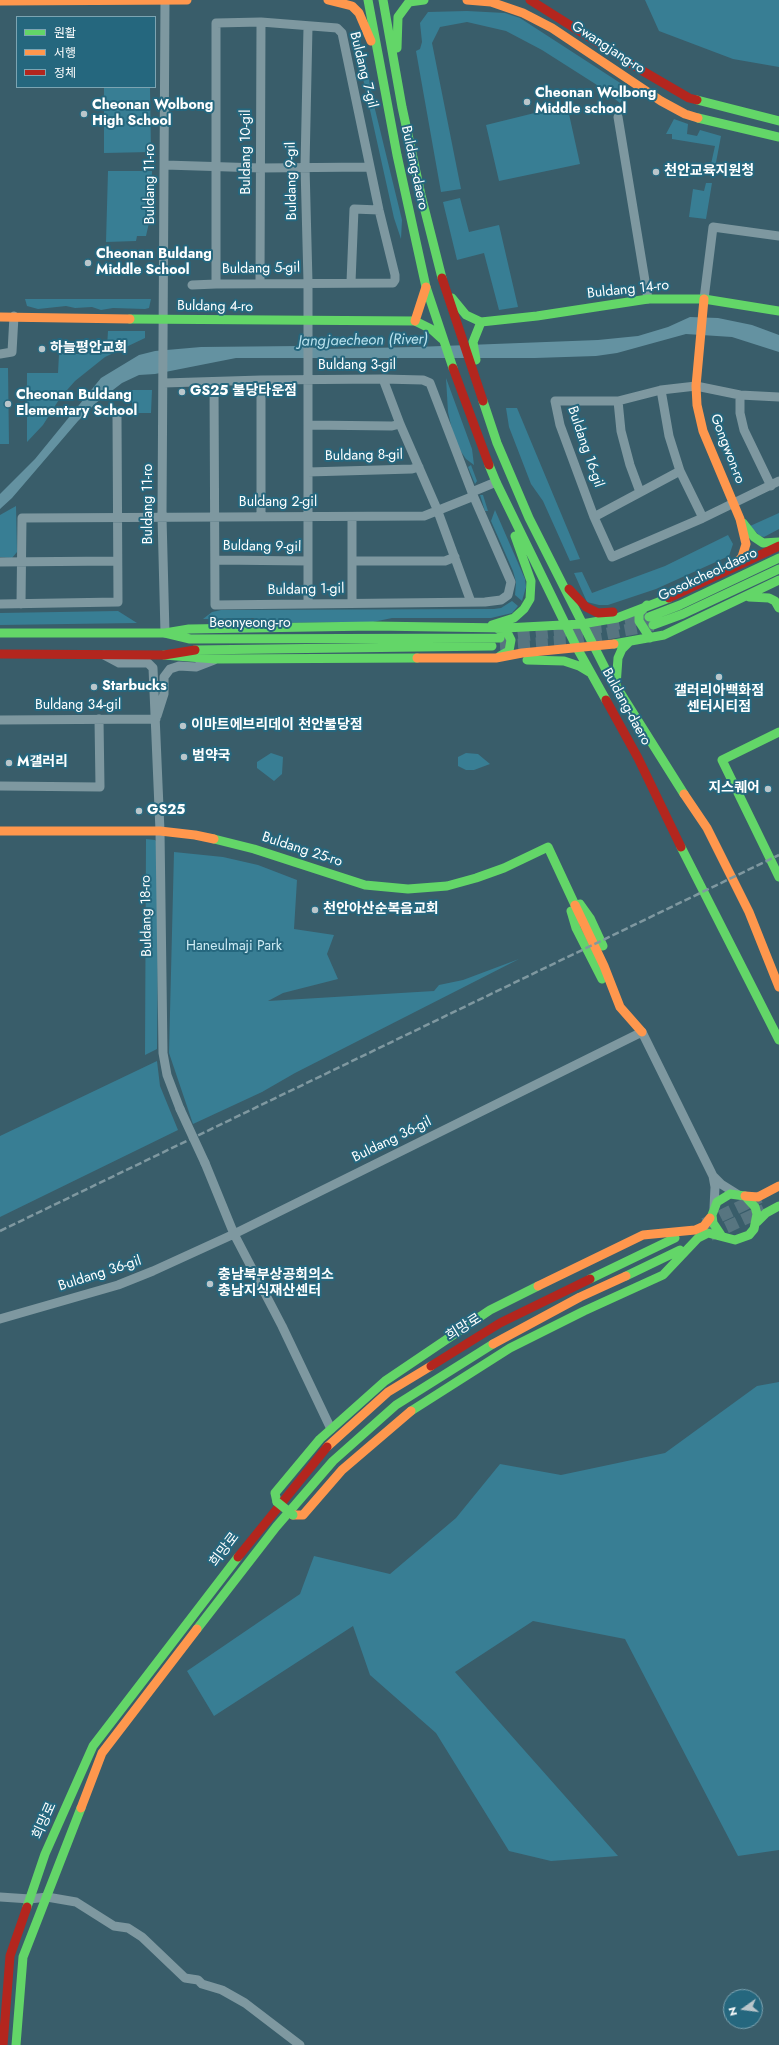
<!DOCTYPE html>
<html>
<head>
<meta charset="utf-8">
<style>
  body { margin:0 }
  #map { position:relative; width:779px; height:2045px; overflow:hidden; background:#395d6a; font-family:Jost,"Noto Sans KR",sans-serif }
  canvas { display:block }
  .legend { position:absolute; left:16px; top:16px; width:140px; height:72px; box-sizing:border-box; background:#25677e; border:1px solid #7ca4b2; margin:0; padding:5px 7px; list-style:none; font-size:12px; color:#fff }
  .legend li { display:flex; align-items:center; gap:8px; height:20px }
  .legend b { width:20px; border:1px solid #7ca4b2 }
  .north { position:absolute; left:723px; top:1989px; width:40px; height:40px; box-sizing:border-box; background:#25677e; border:1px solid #7ca4b2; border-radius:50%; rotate:256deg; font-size:11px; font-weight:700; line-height:16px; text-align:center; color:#fff }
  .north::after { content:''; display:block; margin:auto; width:14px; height:18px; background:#bac6cb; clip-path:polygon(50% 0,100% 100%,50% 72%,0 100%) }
</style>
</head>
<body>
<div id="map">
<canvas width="779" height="2045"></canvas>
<ul class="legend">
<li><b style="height:5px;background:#63d668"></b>원활</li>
<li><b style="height:5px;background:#ff974d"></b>서행</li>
<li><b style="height:5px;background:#b3261e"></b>정체</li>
</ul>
<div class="north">N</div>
</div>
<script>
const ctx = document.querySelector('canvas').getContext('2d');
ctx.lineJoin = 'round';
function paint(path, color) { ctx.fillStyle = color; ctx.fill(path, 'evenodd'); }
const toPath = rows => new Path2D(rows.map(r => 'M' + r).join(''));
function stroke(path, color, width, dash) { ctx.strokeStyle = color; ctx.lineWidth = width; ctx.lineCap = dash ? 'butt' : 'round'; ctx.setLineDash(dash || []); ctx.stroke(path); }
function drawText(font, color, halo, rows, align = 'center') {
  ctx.font = font + ' Jost,"Noto Sans KR",sans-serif'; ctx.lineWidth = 4; ctx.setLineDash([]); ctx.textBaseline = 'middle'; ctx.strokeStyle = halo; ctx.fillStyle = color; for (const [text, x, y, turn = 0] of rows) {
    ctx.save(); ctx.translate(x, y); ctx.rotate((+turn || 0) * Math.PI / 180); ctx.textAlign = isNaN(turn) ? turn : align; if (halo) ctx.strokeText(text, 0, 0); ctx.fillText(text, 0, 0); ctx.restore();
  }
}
paint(toPath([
  [645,0,779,0,779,67,733,59,659,31],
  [467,11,505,13,520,18,628,88,620,103,597,85,542,50,506,31,467,22,440,27,432,43,461,189,441,192,416,51,420,49,422,42,420,23,428,12],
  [364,51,373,101,402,220,401,239,394,218,362,74],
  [104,87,150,87,151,152,104,153],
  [567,105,580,164,499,181,486,125],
  [674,119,688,124,687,134,697,136,700,130,721,136,714,173,709,173,715,146,672,139,672,134,666,134],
  [108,171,152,171,151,214,146,236,137,236,136,241,106,242],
  [706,183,712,183,706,219,689,217,693,189,704,191],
  [460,198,469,232,499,225,518,307,499,310,484,253,457,260,443,202],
  [25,299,151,299,149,308,145,309,113,308,101,310,92,307,75,308,66,306,38,309,27,306],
  [108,331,145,331,145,338,105,357,75,381,60,398,43,425,27,442,27,373,58,373,59,354,83,354,84,347,107,347],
  [0,368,8,368,9,444,0,444],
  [446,378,472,449,474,465,466,459,455,443,448,412],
  [132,390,152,390,151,413,132,413],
  [506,408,517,408,580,559,570,561,543,501,531,484,509,427],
  [471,465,477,481,475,484,468,467],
  [480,495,483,495,488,511,485,511],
  [16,506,17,552,12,558,0,557,0,515],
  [495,510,525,579,526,587,522,601,515,595,516,582,513,571,491,521],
  [779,513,779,529,764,537,760,536,750,526],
  [728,535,733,544,729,556,656,589,608,605,599,605,587,602,574,573,582,572,592,593,665,566],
  [512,601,518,606,512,613,491,618,392,618,373,622,271,623,253,618,203,619,212,612,221,610,494,609,501,608],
  [118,611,137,623,0,625,0,613],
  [271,753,283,757,282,774,274,781,257,768,257,762],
  [466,753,478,754,490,764,474,770,466,770,458,766,458,757],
  [146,839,155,840,159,844,157,1049,145,1055],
  [174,852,223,857,258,865,297,880,294,929,334,935,327,954,338,979,283,993,268,1001,434,991,439,985,463,980,519,959,295,1073,262,1092,193,1124,169,1053],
  [157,1061,160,1086,178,1130,0,1217,0,1136],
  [779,1382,779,1850,738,1856,625,1639,533,1621,455,1672,618,1856,551,1861,509,1851,436,1733,370,1675,353,1626,214,1716,187,1671,300,1594,314,1556,390,1574,456,1518,500,1464,561,1475,665,1453,757,1386]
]), '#387e94');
paint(toPath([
  [690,317,718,318,752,325,779,335,779,352,732,337,686,334,617,353,596,356,535,358,236,358,155,374,139,375,122,383,96,403,78,421,12,498,0,509,0,494,35,459,101,378,139,355,155,351,201,347,300,346,323,349,416,347,598,340,638,336,668,327]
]), '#6492a1');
stroke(toPath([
  [500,638,608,626,648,617],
  [500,646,568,641,653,625],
  [704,1224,760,1197],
  [710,1235,764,1210]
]), '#577580', 12, [12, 6]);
stroke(toPath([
  [165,0,162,517,165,633],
  [261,22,337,28,342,33,379,210,395,275,395,280,393,283,216,284,216,23,261,22],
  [618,117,648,299],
  [165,165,261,168,370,167],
  [351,282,354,209,379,210],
  [260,283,261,22],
  [192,285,216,284],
  [704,299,713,227,779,236],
  [0,354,12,352,14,316],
  [383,379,400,424,437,509,471,602],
  [164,383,261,380,383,379,423,380,430,383,473,495,511,582,508,595,501,600,485,602,215,605,214,382],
  [661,390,669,436,680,471],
  [740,395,740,413,744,430,771,486],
  [779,397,740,395,696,386,661,390,618,401,555,401,560,425,594,517,612,557,703,518,779,481],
  [618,401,621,431,630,465,640,492],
  [308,425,392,426,400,424],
  [308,472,412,469,419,467],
  [472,492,496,482],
  [261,517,261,380],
  [352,517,352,603],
  [594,517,680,471,703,518],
  [216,560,308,561],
  [353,561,445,561,455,557],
  [0,562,117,561],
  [308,603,308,282,305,166,308,27],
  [0,604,118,602,117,417],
  [21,604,22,518,424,516,469,498,473,495],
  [104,655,119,663,148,663,153,668,160,831,163,1053,167,1075,180,1109],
  [157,716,164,694,164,677,170,669,179,666,196,667,214,660],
  [0,720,156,719],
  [0,786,100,787,99,719],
  [205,1163,234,1234,282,1326,331,1429],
  [714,1208,715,1187,713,1176,721,1184,737,1194],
  [0,1319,118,1285,153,1271,234,1234,642,1032,713,1176],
  [0,1897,30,1899,47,1897,76,1902,114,1926,128,1928,142,1937,185,1978,198,1980,202,1984,222,1990,245,2003,300,2045]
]), '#7e98a0', 9);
stroke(toPath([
  [368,0,397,155,426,287,453,368],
  [383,0,402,107,421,195,442,278],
  [397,48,398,17,409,2,424,0],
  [697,100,779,121],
  [698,118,779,137],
  [452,298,466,315,481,322],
  [130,319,415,321,431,329,442,339],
  [481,322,537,316,648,299,704,299,779,311],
  [476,360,473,342,481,322],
  [483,401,497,443,529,518,606,670,684,794],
  [489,465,496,482,577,648,606,700],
  [743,523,754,537,763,543,779,542],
  [749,597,769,598,775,601,779,608],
  [647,605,639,613,639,621,650,638],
  [649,617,680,605,779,558],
  [492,625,514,618,524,609,530,599,531,581,515,536],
  [653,625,683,614,779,569],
  [496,628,508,634,511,640,509,651,500,656],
  [0,633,165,633,190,639,500,638],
  [165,633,189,629,373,626,505,628,582,624,617,618,669,598],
  [614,644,664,635,779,580],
  [195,650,492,646],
  [164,655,215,659,417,658],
  [527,660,564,661,579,666,589,672],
  [616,686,618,658,622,649,629,642],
  [779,732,722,760,779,877],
  [214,839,254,849,365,885,408,889,447,886,476,878,504,868,548,847,575,905],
  [681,847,779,1040],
  [580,904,590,918,603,946],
  [571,911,576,928,602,979],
  [757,1222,766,1213,779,1206],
  [626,1276,680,1250],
  [590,1279,675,1238],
  [411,1411,510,1348,584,1311,663,1275,698,1238,708,1233,735,1240,749,1235,754,1229,757,1214,755,1207,745,1196,730,1194,717,1202,712,1215,713,1223,721,1235],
  [277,1502,275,1493,320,1439,385,1381,490,1310,538,1286],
  [197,1629,276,1527,333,1461,396,1405,493,1344],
  [27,1907,45,1854,93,1746,238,1557],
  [16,2045,23,1957,81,1808]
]), '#63d668', 9);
stroke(toPath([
  [328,0,352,6,359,13,371,41],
  [467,0,491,2,523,13,552,28,661,101,685,114,698,118],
  [0,1,187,0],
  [704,299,696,386,697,405,703,431,740,519,746,544,742,557,734,566],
  [0,317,130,319],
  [415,321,426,287],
  [417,658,496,658,522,653,614,644],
  [684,794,707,828,749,912,779,987],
  [0,831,160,831,195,835,214,839],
  [575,905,604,966,620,1007,642,1032],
  [745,1196,758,1197,779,1186],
  [538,1286,643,1235,695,1230,704,1226,710,1218],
  [493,1344,580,1297,626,1276],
  [327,1447,388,1392,431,1366],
  [293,1515,303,1515,342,1470,411,1411],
  [81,1808,102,1753,197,1629]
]), '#ff974d', 9);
stroke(toPath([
  [530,0,641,70,689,98,697,100],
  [442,278,483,401],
  [453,368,489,465],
  [569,589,586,607,598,613,613,612],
  [669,598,779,546],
  [0,654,164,655,195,650],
  [606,700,638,758,681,847],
  [431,1366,500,1323,590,1279],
  [238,1557,327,1447],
  [3,2045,10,1956,27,1907]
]), '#b3261e', 9);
stroke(toPath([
  [0,1231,779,855]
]), '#7f98a0', 2.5, [7, 3]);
stroke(toPath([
  [180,1109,205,1163]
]), '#7e98a0', 9);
stroke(toPath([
  [277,1502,293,1515]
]), '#63d668', 9);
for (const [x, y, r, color] of [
  [527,102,4,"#bac6cb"],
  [84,114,4,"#bac6cb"],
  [656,172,4,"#bac6cb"],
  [88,263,4,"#bac6cb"],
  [42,349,4,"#bac6cb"],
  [182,392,4,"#bac6cb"],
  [8,404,4,"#bac6cb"],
  [719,677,4,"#bac6cb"],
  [94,687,4,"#bac6cb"],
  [183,726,4,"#bac6cb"],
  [184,757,4,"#bac6cb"],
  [9,763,4,"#bac6cb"],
  [768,789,4,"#bac6cb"],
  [139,811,4,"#bac6cb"],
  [315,910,4,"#bac6cb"],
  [210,1284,4,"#bac6cb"]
]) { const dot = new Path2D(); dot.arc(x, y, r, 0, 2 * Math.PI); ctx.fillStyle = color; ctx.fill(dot); stroke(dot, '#25677e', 1.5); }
drawText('14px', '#fff', '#25677e', [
  ["Gwangjang-ro",608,48,33],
  ["Buldang 7-gil",363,70,76],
  ["Buldang 10-gil",247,152,-90],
  ["Buldang-daero",414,168,78],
  ["Buldang 9-gil",292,181,-91],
  ["Buldang 11-ro",151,184,-90],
  ["Buldang 5-gil",261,269,-1],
  ["Buldang 14-ro",628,290,-6],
  ["Buldang 4-ro",215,307,1],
  ["Buldang 3-gil",357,366],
  ["Buldang 16-gil",585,447,71],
  ["Gongwon-ro",727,449,69],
  ["Buldang 8-gil",364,456,-1],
  ["Buldang 2-gil",278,503],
  ["Buldang 11-ro",149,504,-90],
  ["Buldang 9-gil",262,547,1],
  ["Gosokcheol-daero",708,575,-25],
  ["Buldang 1-gil",306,590,-1],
  ["Beonyeong-ro",250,624],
  ["Buldang 34-gil",78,706],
  ["Buldang-daero",626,707,61],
  ["Buldang 25-ro",302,850,18],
  ["Buldang 18-ro",147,916,-91],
  ["Buldang 36-gil",392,1140,-26],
  ["Buldang 36-gil",100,1274,-18],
  ["희망로",464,1328,-32],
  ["희망로",225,1550,-53],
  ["희망로",45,1821,-66]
]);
drawText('bold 14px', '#fff', '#25677e', [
  ["Cheonan Wolbong",535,94],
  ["Middle school",535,110],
  ["Cheonan Wolbong",92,106],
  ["High School",92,122],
  ["천안교육지원청",664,172],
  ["Cheonan Buldang",96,255],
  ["Middle School",96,271],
  ["하늘평안교회",50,349],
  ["GS25 불당타운점",190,392],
  ["Cheonan Buldang",16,396],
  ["Elementary School",16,412],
  ["Starbucks",102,687],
  ["갤러리아백화점",719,692,"center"],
  ["센터시티점",719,708,"center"],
  ["이마트에브리데이 천안불당점",191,726],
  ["범약국",192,757],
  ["M갤러리",17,763],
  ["지스퀘어",760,789,"right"],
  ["GS25",147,811],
  ["천안아산순복음교회",323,910],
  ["충남북부상공회의소",218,1276],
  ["충남지식재산센터",218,1292]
], 'left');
drawText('14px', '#cdebf4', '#25677e', [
  ["Haneulmaji Park",234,947]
]);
drawText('italic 15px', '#b9e2ee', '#25677e', [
  ["Jangjaecheon (River)",363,341,-1]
]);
</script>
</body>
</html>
